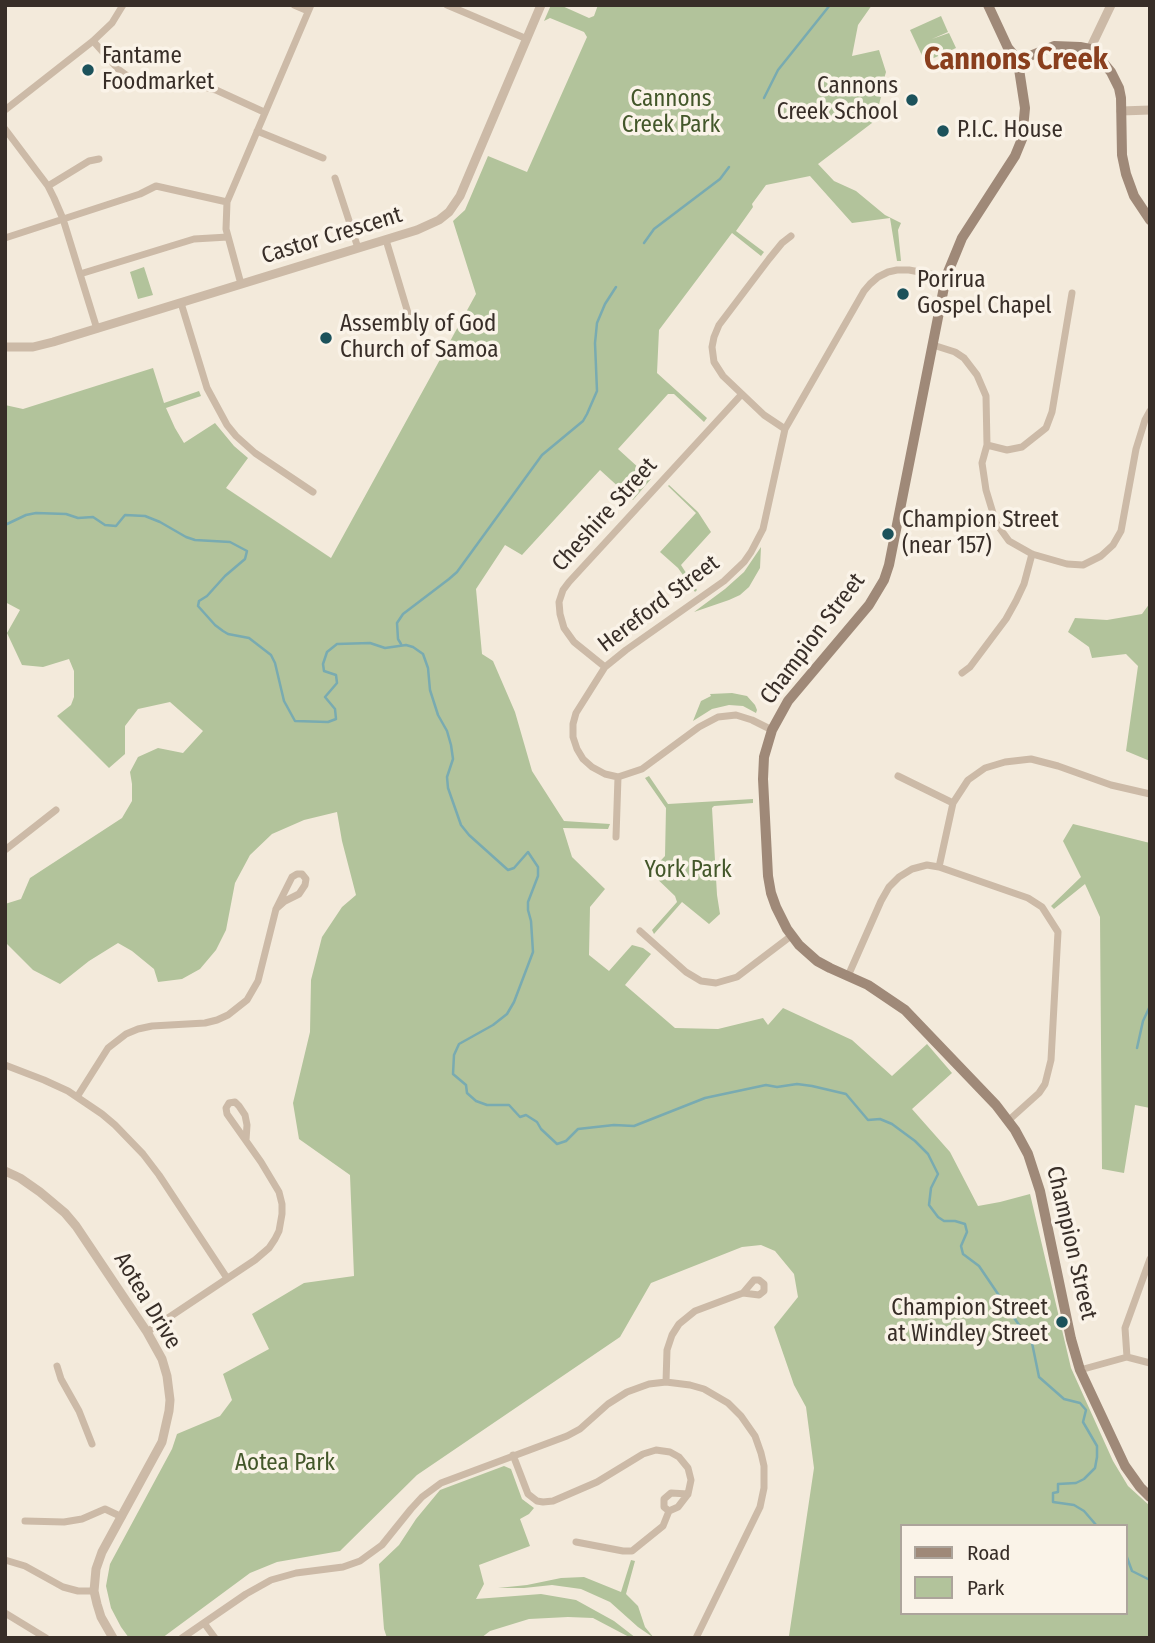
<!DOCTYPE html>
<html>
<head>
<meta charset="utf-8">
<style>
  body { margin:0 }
  #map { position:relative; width:1155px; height:1643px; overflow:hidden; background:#f3eadb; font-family:"Fira Sans Condensed",sans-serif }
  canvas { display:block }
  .frame { position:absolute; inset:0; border:7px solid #382e28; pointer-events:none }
  .legend { position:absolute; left:900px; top:1524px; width:228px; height:91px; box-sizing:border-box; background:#faf3e8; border:2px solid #aca49b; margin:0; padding:9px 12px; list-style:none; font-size:21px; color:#382e28 }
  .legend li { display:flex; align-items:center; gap:14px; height:35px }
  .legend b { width:35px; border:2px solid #aca49b }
</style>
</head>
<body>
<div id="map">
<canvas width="1155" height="1643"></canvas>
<div class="frame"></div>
<ul class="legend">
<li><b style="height:9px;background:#9f8978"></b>Road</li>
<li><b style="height:19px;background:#b2c39b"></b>Park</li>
</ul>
</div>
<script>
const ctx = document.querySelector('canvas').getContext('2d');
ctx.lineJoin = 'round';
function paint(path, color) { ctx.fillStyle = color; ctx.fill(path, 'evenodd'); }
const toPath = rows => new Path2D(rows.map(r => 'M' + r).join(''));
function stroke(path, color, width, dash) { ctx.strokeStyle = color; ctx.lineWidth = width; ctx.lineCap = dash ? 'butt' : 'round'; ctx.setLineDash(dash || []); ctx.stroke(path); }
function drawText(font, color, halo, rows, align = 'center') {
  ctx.font = font + ' "Fira Sans Condensed",sans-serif'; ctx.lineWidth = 7; ctx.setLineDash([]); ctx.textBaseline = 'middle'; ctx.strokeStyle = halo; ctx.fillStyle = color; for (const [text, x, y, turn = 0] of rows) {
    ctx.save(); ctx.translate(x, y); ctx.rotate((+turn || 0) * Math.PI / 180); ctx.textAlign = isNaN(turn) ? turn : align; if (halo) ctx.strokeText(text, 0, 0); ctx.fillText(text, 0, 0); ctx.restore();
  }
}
paint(toPath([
  [551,5,560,5,589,18,594,16,598,5,872,5,858,25,852,56,879,50,886,72,879,96,881,97,877,112,872,123,818,164,834,181,856,191,885,215,901,223,898,230,901,261,897,261,890,218,852,223,810,176,766,185,752,204,753,207,736,231,764,252,761,256,732,233,659,330,657,373,707,418,704,422,674,394,668,394,618,449,651,479,633,500,600,470,522,555,505,545,476,589,482,654,493,661,515,712,532,771,564,821,610,824,608,829,563,828,572,857,605,889,590,907,589,955,609,971,632,945,643,948,651,954,625,985,675,1028,718,1029,763,1018,768,1025,783,1008,852,1040,892,1076,927,1044,952,1073,912,1109,950,1152,978,1206,1000,1202,1030,1194,1071,1368,1113,1461,1128,1486,1150,1506,1150,1638,786,1638,789,1636,814,1468,806,1407,794,1385,774,1327,798,1297,794,1274,775,1251,761,1245,742,1247,651,1283,620,1337,417,1475,340,1551,277,1562,250,1573,162,1638,129,1638,121,1627,111,1608,106,1586,110,1564,172,1449,177,1434,220,1416,232,1400,223,1374,269,1349,252,1314,304,1283,354,1276,350,1175,299,1139,293,1103,310,1032,311,980,322,937,342,907,356,895,342,841,337,812,304,820,272,834,250,855,235,883,226,930,216,950,200,969,182,979,158,982,154,969,132,951,118,943,89,961,60,984,33,970,5,942,5,904,21,899,30,878,122,818,132,801,132,784,130,772,138,757,158,748,183,753,203,731,170,702,138,709,125,726,125,754,109,768,57,716,71,705,74,697,74,671,69,659,43,667,22,665,7,633,20,610,5,602,5,405,23,409,153,368,164,403,199,391,201,396,166,408,175,428,184,443,215,423,234,446,248,458,226,488,331,558,476,294,453,221,465,210,488,156,527,172,587,37,584,32,550,18,544,21],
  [901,1526,1125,1526,1125,1613,901,1613],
  [941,16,948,32,932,39,949,33,956,48,925,62,910,30],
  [144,267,153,295,138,299,130,272],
  [669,485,698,512,711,532,681,565,697,590,695,592,678,568,660,552,696,513,668,486],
  [761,547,760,568,749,587,740,595,729,600,694,612,725,589,744,572],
  [1150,603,1150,761,1126,751,1138,666,1126,654,1092,658,1089,647,1068,632,1075,618,1107,620,1142,614],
  [732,693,747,696,755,705,757,710,756,713,743,706,729,705,712,709,693,721,701,701,711,696,710,694],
  [649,776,668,804,753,799,753,803,714,806,712,808,717,895,720,914,709,924,682,902,654,934,652,930,677,902,675,896,650,872,665,856,666,808,645,778],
  [1073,824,1150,843,1150,1108,1135,1105,1124,1173,1102,1169,1100,917,1085,884,1054,909,1051,906,1081,877,1063,841],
  [504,1466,511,1469,522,1499,534,1508,529,1514,520,1519,530,1546,479,1565,484,1584,476,1599,541,1594,576,1600,614,1621,636,1638,631,1638,593,1618,568,1617,529,1619,490,1631,481,1638,387,1638,384,1629,379,1564,399,1545,416,1519,440,1490],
  [631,1560,635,1561,626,1594,638,1606,645,1627,654,1638,638,1627,610,1602,581,1589,552,1585,524,1588,498,1588,527,1585,561,1578,584,1577,621,1592]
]), '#b2c39b');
stroke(toPath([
  [764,98,778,70,830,5],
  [644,243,654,229,720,179,729,167],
  [5,525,26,515,36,513,66,514,78,518,93,517,105,525,116,526,125,515,145,516,160,522,186,537,195,540,230,542,247,551,245,559,225,576,207,596,199,601,198,606,215,625,223,631,228,634,249,638,271,655,275,663,284,701,295,721,328,722,336,719,335,709,325,697,337,683,336,675,324,671,323,664,327,652,337,644,370,643,385,648,406,645,413,647,423,654,428,668,430,690,438,715,447,731,451,745,453,759,447,777,448,788,461,825,469,835,508,870,514,868,528,852,538,867,538,876,528,902,528,910,531,921,533,952,514,1002,507,1014,493,1025,459,1044,454,1055,453,1074,466,1085,467,1093,476,1101,487,1105,509,1105,520,1117,526,1115,537,1122,541,1129,557,1144,566,1141,578,1129,614,1125,634,1126,705,1098,766,1085,777,1087,797,1084,812,1086,846,1094,868,1120,880,1119,892,1124,915,1141,928,1154,938,1174,931,1188,929,1205,938,1217,944,1221,955,1221,965,1224,967,1232,961,1246,963,1254,979,1266,1019,1325,1031,1338,1039,1377,1064,1399,1080,1403,1086,1410,1083,1422,1097,1446,1097,1457,1095,1468,1084,1479,1076,1483,1058,1484,1058,1492,1053,1493,1053,1502,1074,1505,1084,1511,1097,1526],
  [401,644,398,639,397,623,403,614,449,579,457,572,542,455,583,421,587,414,597,391,595,343,597,323,605,304,616,287],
  [1137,1048,1143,1021,1150,1006],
  [1125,1552,1132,1571,1150,1580]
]), '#79abb1', 2.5);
stroke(toPath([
  [294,5,308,11],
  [447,5,527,39],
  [93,41,118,69,129,77,140,82,160,85,201,86,216,90,264,112],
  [5,110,93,41,112,23,123,5],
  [5,129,48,186,54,198,63,219,97,329],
  [257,131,323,158],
  [335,178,358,248],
  [48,186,89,161,99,159],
  [5,238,140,194,156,186,227,202],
  [386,240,408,313],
  [80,274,194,239,228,237],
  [241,284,226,229,227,202,311,5],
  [181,303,207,388,227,425,236,436,255,453,313,492],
  [933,345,955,352,964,358,977,375,986,396,987,445,982,463,986,490,996,523,1009,541,1032,554,1067,564,1083,565,1101,556,1113,545,1121,531,1136,449,1145,420,1150,411],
  [785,429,764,415,723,376,714,362,712,347,714,337,719,325,769,259,782,243,791,236],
  [987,445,1007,450,1022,447,1046,428,1052,412,1072,293],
  [605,667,574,642,564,628,560,614,559,602,563,590,569,582,741,395],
  [962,673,970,667,1006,619,1016,601,1024,584,1032,554],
  [772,730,752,720,736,715,718,717,699,727,642,769,618,777,605,774,592,767,583,759,577,749,573,737,573,724,576,713,605,667,626,650,724,581,744,562,751,552,763,529,785,429,864,291,870,284,878,277,888,272,897,270,909,270,946,277],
  [898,776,953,803],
  [616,837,618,777],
  [5,850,56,810],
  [939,867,953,803,968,780,985,768,1005,762,1031,759,1058,766,1111,785,1150,794],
  [640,931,686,972,701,981,716,983,737,977,791,936],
  [848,976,881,901,889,887,899,877,912,869,927,865,939,867,1028,898,1042,907,1058,932,1051,1060,1045,1084,1039,1093,1009,1120],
  [5,1065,44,1080,68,1091,102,1114,115,1125,143,1154,159,1175,227,1278],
  [77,1097,108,1048,126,1034,138,1029,152,1026,205,1023,217,1020,228,1015,247,1000,258,981,276,909,292,877,297,874,302,874,306,879,305,885,299,894,285,901,276,909],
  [147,1332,255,1260,269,1248,275,1239,279,1231,282,1214,282,1204,279,1192,261,1162,227,1114,226,1108,229,1103,235,1102,239,1106,245,1115,247,1125,246,1140],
  [1127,1357,1125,1328,1150,1259],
  [57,1366,61,1379,79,1411,92,1444],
  [1080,1370,1127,1357,1150,1363],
  [666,1382,667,1350,672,1335,679,1324,695,1311,743,1293,754,1280,759,1280,764,1284,764,1291,759,1295,743,1293],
  [513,1455,528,1494,537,1501,543,1502,553,1501,597,1482,643,1454,656,1450,670,1452,679,1457,688,1468,691,1480,688,1494,678,1507,669,1511,664,1507,664,1499,671,1493,688,1494],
  [25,1521,64,1522,82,1519,105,1509,122,1517],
  [576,1542,623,1551,632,1551,663,1526,669,1511],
  [5,1560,25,1566,63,1587,78,1591,94,1591],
  [5,1613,46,1638],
  [204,1623,215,1638],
  [182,1638,246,1594,271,1580,296,1573,343,1567,360,1561,382,1545,411,1509,422,1497,441,1483,567,1436,580,1429,608,1404,627,1392,649,1384,666,1382,690,1385,704,1389,728,1403,741,1416,755,1436,761,1453,764,1466,764,1488,760,1507,696,1638]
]), '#ccbaa7', 7);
stroke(toPath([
  [1090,49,1111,5],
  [1121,111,1150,110],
  [5,347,33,347,53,342,417,230,439,220,449,212,460,196,541,5],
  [5,1171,20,1178,40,1192,65,1213,76,1226,147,1332,162,1359,167,1376,170,1400,169,1411,162,1442,102,1552,96,1569,94,1591,97,1604,101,1617,113,1638]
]), '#ccbaa7', 9);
stroke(toPath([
  [988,5,1008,48,1013,54],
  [1025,58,1054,46,1080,47,1090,49,1096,54,1111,72,1119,88,1121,98,1122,155,1126,174,1134,196,1150,220],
  [1019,69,1025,108,1022,139,1015,156,962,238,946,277,889,565,884,580,869,605,788,701,772,730,764,757,763,779,768,876,771,893,776,907,787,929,799,945,817,961,830,968,868,985,905,1010,996,1105,1015,1130,1028,1154,1040,1191,1071,1339,1080,1370,1125,1466,1140,1487,1150,1497]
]), '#9f8978', 10);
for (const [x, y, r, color] of [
  [88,70,7,"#1c525b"],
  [912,100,7,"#1c525b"],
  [943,131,7,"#1c525b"],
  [903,294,7,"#1c525b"],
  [326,338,7,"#1c525b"],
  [888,534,7,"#1c525b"],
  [1062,1322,7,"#1c525b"]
]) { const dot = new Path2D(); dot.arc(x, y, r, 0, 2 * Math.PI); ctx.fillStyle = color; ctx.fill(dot); stroke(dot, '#faf3e8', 2.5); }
drawText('23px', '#382e28', '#faf3e8', [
  ["Fantame",102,57],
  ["Foodmarket",102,83],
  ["Cannons",898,87,"right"],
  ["Creek School",898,113,"right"],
  ["P.I.C. House",957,131],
  ["Porirua",917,281],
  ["Gospel Chapel",917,307],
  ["Assembly of God",340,325],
  ["Church of Samoa",340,351],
  ["Champion Street",902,521],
  ["(near 157)",902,547],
  ["Champion Street",1048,1309,"right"],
  ["at Windley Street",1048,1335,"right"]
], 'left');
drawText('23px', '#43572a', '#faf3e8', [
  ["Cannons",671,100],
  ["Creek Park",671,126],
  ["York Park",688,871],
  ["Aotea Park",285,1464]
]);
drawText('23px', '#382e28', '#faf3e8', [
  ["Castor Crescent",332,236,-17],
  ["Cheshire Street",605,515,-48],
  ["Hereford Street",659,604,-37],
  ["Champion Street",813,639,-53],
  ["Champion Street",1071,1243,77],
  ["Aotea Drive",147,1301,59]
]);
drawText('bold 30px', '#8a3f1e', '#faf3e8', [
  ["Cannons Creek",1016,61]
]);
</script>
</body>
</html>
